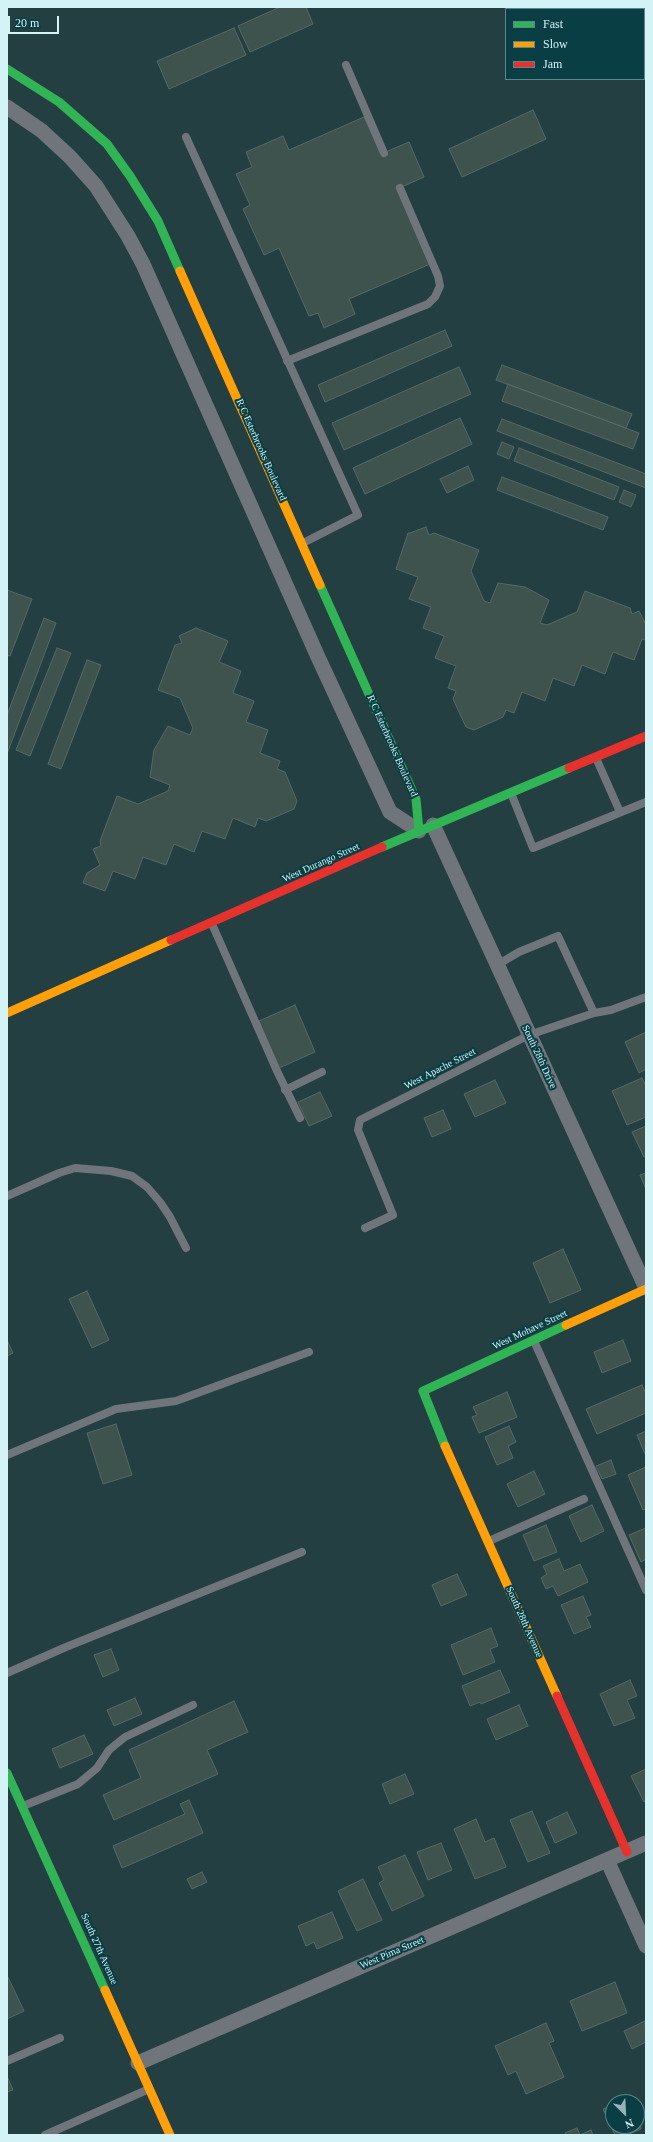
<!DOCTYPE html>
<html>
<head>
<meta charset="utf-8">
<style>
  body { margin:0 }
  #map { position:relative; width:653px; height:2142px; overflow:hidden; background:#243f42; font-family:Georgia,serif }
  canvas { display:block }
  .frame { position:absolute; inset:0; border:8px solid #d4f3f7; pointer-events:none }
  .legend { position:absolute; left:505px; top:8px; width:140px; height:72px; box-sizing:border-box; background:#083e44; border:1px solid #5a868c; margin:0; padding:5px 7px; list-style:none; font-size:12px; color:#d4f3f7 }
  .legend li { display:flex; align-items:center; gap:8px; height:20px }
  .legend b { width:20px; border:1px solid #5a868c }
  .north { position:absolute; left:605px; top:2094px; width:40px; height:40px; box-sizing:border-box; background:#083e44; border:1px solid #5a868c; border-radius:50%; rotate:156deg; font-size:11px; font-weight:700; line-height:16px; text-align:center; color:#d4f3f7 }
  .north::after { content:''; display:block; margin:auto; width:14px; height:18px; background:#96b4b8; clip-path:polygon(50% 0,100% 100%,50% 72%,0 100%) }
  .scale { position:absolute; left:8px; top:16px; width:51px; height:18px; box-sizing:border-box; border:2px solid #d4f3f7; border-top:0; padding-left:5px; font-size:12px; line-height:14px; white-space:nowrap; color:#d4f3f7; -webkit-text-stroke:3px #083e44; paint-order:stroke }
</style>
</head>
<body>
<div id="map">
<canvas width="653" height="2142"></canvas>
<div class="frame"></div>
<ul class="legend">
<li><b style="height:5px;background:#30b455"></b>Fast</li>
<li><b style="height:5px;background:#ff9f0a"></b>Slow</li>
<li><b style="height:5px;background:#e5322d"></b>Jam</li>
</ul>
<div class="north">N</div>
<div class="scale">20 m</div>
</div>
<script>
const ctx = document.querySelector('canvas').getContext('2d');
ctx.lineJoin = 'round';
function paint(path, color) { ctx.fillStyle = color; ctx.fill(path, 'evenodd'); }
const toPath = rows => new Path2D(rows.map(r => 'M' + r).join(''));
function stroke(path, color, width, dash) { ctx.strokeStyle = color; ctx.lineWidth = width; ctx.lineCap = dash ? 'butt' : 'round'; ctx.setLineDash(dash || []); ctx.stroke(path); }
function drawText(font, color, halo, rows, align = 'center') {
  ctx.font = font + ' Georgia,serif'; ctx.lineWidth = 4; ctx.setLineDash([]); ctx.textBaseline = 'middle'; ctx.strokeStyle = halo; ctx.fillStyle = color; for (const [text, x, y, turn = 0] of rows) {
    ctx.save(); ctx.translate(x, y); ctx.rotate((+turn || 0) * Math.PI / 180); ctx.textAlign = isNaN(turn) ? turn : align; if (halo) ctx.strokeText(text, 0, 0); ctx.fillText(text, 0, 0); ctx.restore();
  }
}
const building = toPath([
  [280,7,306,7,313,24,250,52,238,26,280,7],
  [234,28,246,55,169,89,157,61,234,28],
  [533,110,546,139,462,177,449,149,533,110],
  [364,117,381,154,409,142,424,177,397,189,430,264,349,299,355,314,324,328,318,313,309,316,279,248,264,255,243,209,250,205,236,174,252,167,246,152,283,136,289,150,364,117],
  [445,330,452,346,325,402,318,385,445,330],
  [502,365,632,414,626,428,496,380,502,365],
  [459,367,471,394,344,450,332,423,459,367],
  [508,384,639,433,633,449,502,401,508,384],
  [460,418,472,444,365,494,353,468,460,418],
  [502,419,646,474,646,488,497,431,502,419],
  [502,442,514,447,509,459,497,454,502,442],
  [519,448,619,487,614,500,514,461,519,448],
  [468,466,474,480,447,493,440,479,468,466],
  [502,477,608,517,603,530,497,490,502,477],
  [624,490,636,495,631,507,619,502,624,490],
  [426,527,429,535,434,533,479,550,471,571,484,601,490,603,498,583,525,587,549,600,540,623,547,625,577,612,585,591,630,608,632,614,639,611,646,625,646,640,642,639,634,660,613,652,605,674,582,665,574,686,553,678,545,701,522,692,514,713,506,710,503,717,474,730,466,727,453,699,456,691,448,688,456,666,435,658,444,636,423,628,431,607,409,599,418,577,396,569,408,533,410,533,426,527],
  [7,590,32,599,10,656,7,655,7,590],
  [44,618,56,623,7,754,7,715,44,618],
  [196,628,228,641,219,662,241,671,233,693,254,701,246,722,268,730,260,753,280,761,277,769,285,772,297,801,294,809,266,821,258,818,255,827,233,818,225,839,202,831,194,852,174,844,166,865,143,857,135,879,113,871,105,891,83,883,87,873,100,865,93,849,101,846,100,841,117,796,138,804,168,791,170,785,150,777,154,750,168,726,190,735,193,728,180,698,158,690,175,645,182,643,179,636,196,628],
  [57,648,71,653,30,756,16,750,57,648],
  [87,660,101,665,61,769,48,764,87,660],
  [295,1005,315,1052,279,1068,259,1021,295,1005],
  [646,1032,646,1069,639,1073,625,1042,646,1032],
  [642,1078,646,1086,646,1117,627,1125,612,1091,642,1078],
  [495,1080,506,1103,475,1117,464,1094,495,1080],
  [320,1092,332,1116,309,1126,298,1102,320,1092],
  [443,1110,451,1129,432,1137,424,1118,443,1110],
  [646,1126,646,1156,644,1157,632,1132,646,1126],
  [646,1173,646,1189,640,1175,646,1173],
  [563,1249,581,1290,550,1303,533,1263,563,1249],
  [87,1291,109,1340,92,1348,69,1299,87,1291],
  [7,1340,13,1353,7,1356,7,1340],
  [623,1340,631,1361,602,1373,594,1352,623,1340],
  [642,1385,646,1394,646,1413,597,1434,586,1409,642,1385],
  [507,1392,517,1417,479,1433,472,1417,477,1415,473,1407,507,1392],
  [116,1424,132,1475,103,1484,87,1433,116,1424],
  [509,1426,516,1442,508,1446,513,1458,497,1465,485,1437,509,1426],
  [646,1431,646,1454,645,1454,637,1435,646,1431],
  [611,1460,616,1474,602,1479,596,1466,611,1460],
  [646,1467,646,1509,643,1510,628,1475,646,1467],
  [534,1471,545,1494,518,1507,507,1484,534,1471],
  [592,1505,604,1531,581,1542,569,1516,592,1505],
  [546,1525,557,1552,534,1561,523,1535,546,1525],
  [646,1528,646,1559,641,1562,629,1535,646,1528],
  [559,1559,564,1571,580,1564,588,1582,558,1596,553,1586,546,1589,541,1578,547,1574,543,1566,559,1559],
  [457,1574,467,1595,441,1606,432,1585,457,1574],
  [583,1596,591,1615,586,1617,591,1627,574,1634,561,1605,583,1596],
  [491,1628,498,1646,490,1649,495,1662,463,1675,451,1645,491,1628],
  [111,1649,119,1670,103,1677,94,1655,111,1649],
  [500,1670,510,1692,481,1704,480,1702,470,1706,462,1686,500,1670],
  [630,1680,637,1696,627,1700,635,1718,614,1726,600,1694,630,1680],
  [135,1698,142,1714,114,1726,107,1710,135,1698],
  [234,1701,248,1732,207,1750,218,1774,114,1820,103,1795,141,1778,129,1750,234,1701],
  [519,1705,528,1726,496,1740,487,1719,519,1705],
  [84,1735,93,1754,60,1768,52,1749,84,1735],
  [646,1769,646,1801,644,1802,631,1776,646,1769],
  [405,1774,414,1794,390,1804,382,1784,405,1774],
  [189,1800,203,1833,122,1868,113,1846,185,1814,180,1804,189,1800],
  [532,1811,550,1853,528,1862,510,1820,532,1811],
  [567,1812,577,1833,555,1843,546,1822,567,1812],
  [476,1819,485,1842,494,1838,506,1867,475,1879,454,1829,476,1819],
  [441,1843,452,1870,428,1880,417,1852,441,1843],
  [405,1855,424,1896,392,1911,379,1883,384,1880,378,1867,405,1855],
  [202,1872,207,1882,192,1889,187,1879,202,1872],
  [363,1879,382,1920,357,1931,338,1891,363,1879],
  [332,1912,343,1938,317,1949,314,1942,306,1946,298,1926,332,1912],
  [7,1975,24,2011,7,2019,7,1975],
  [615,1982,627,2013,582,2031,570,2001,615,1982],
  [645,2021,646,2042,632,2049,624,2031,645,2021],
  [546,2023,554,2041,549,2043,564,2077,526,2094,516,2071,508,2075,495,2046,546,2023],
  [7,2076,13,2090,7,2092,7,2076],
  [613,2105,613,2126,637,2126,637,2119,641,2129,627,2135,615,2135,603,2109,613,2105],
  [577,2128,580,2135,566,2135,565,2133,577,2128],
  [591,2130,593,2135,580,2135,591,2130]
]);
paint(building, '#3f534e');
stroke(building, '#566964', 1);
stroke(toPath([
  [634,9,634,7],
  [644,52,646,56],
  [346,65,384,153],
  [186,137,358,515,303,543],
  [287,361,428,304,435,297,440,286,438,276,400,188],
  [596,758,620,812],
  [511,793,533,848,646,802],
  [212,924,277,1071,300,1118],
  [594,1013,611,1010,646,997],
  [285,1090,322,1072],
  [7,1196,59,1173,75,1168,111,1171,132,1176,147,1187,160,1202,170,1217,186,1248],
  [365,1228,393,1215,358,1130,360,1120,529,1035,594,1013,558,936,519,952,497,965],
  [534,1341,646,1590],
  [7,1455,116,1409,176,1401,309,1352],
  [489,1541,584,1499],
  [7,1673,66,1647,302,1552],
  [23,1806,78,1784,97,1768,109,1750,125,1737,193,1705],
  [7,2061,60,2038],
  [45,2135,149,2089]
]), '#6f757b', 8);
stroke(toPath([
  [7,107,42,131,70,157,96,186,128,236,143,264,318,657,390,812,419,831],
  [433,825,646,1288],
  [607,1860,646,1946],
  [138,2063,646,1843]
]), '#6f757b', 15);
stroke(toPath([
  [7,69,59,102,107,144,130,176,158,221,180,271],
  [320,585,416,799,419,831],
  [382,847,569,768],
  [445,1446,423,1391,566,1325],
  [7,1773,105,1990]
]), '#30b455', 9);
stroke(toPath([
  [180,271,320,585],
  [7,1013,171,940],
  [566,1325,646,1289],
  [445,1446,557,1696],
  [105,1990,170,2135]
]), '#ff9f0a', 9);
stroke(toPath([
  [569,768,646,736],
  [171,940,382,847],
  [557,1696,627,1852]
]), '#e5322d', 9);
drawText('10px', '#d4f3f7', '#083e44', [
  ["R C Esterbrooks Boulevard",261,450,66],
  ["R C Esterbrooks Boulevard",392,746,66],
  ["West Durango Street",321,863,-24],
  ["South 28th Drive",539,1057,65],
  ["West Apache Street",440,1069,-27],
  ["West Mohave Street",530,1330,-25],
  ["South 28th Avenue",524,1622,66],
  ["South 27th Avenue",99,1949,66],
  ["West Pima Street",392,1953,-23]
]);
</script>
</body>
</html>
